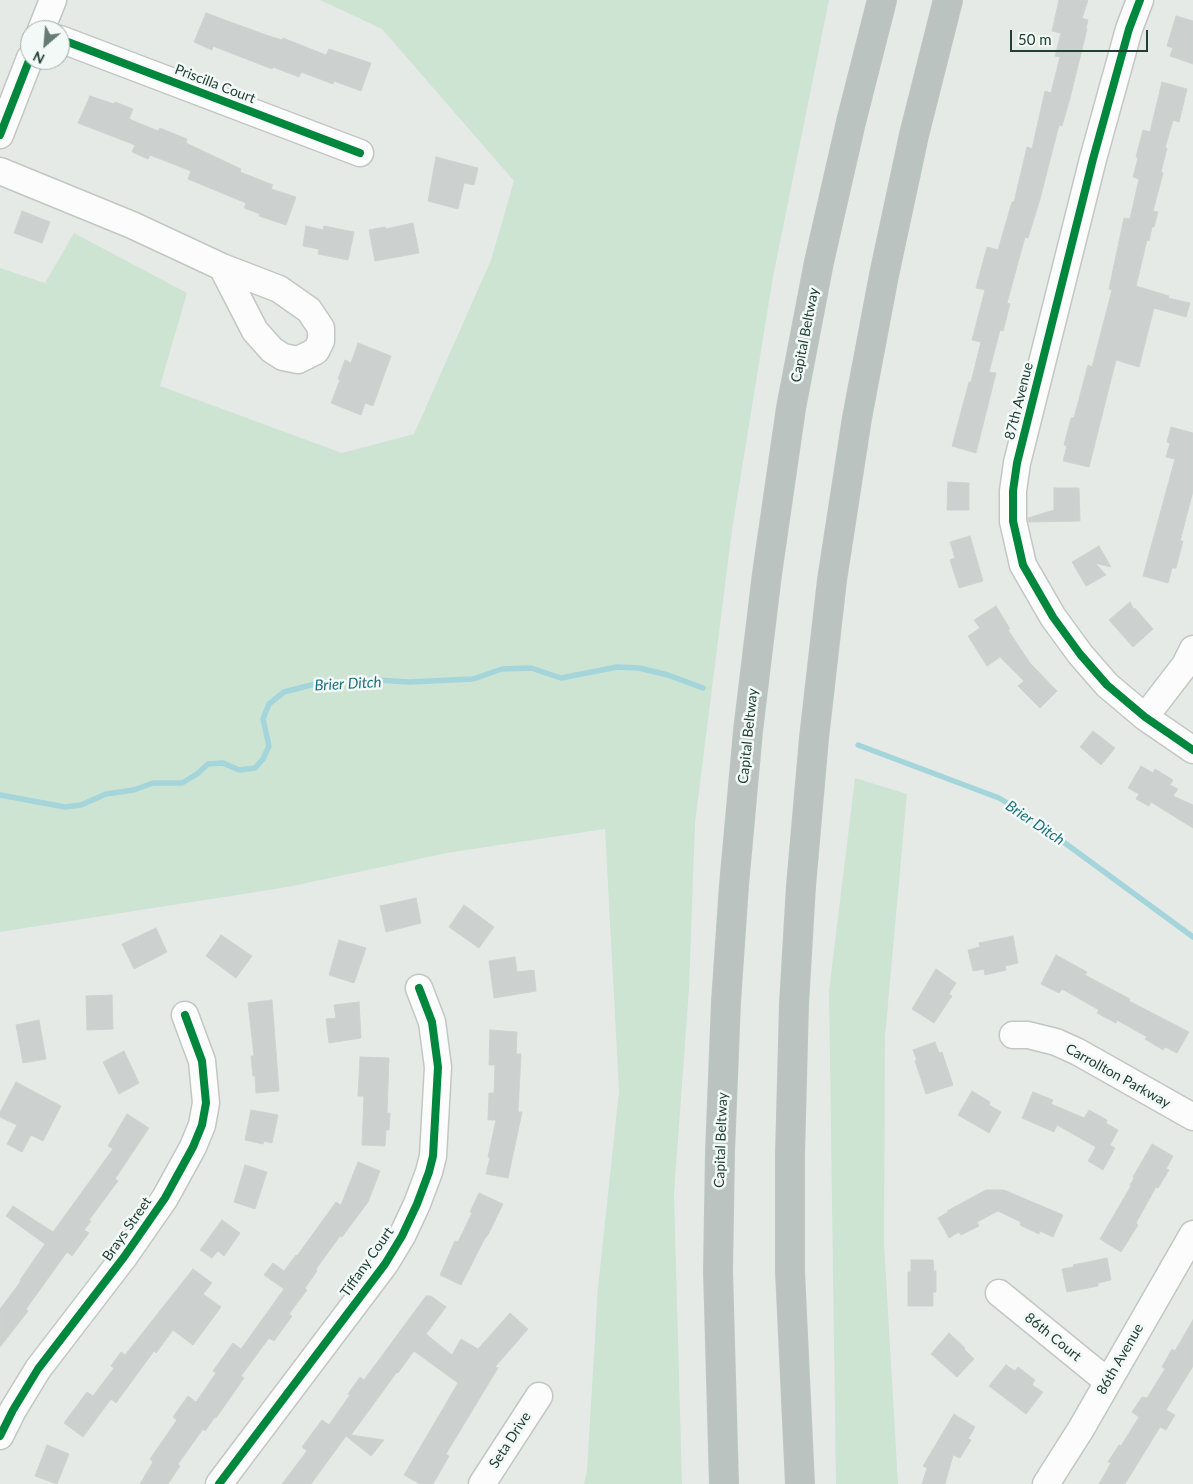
<!DOCTYPE html>
<html>
<head>
<meta charset="utf-8">
<style>
  body { margin:0 }
  #map { position:relative; width:1193px; height:1484px; overflow:hidden; background:#e5eae7; font-family:Lato,sans-serif }
  canvas { display:block }
  .north { position:absolute; left:20px; top:20px; width:50px; height:50px; box-sizing:border-box; background:#f3f9f6; border:1px solid #9fafa9; border-radius:50%; rotate:207deg; font-size:14px; font-weight:700; line-height:20px; text-align:center; color:#213f35 }
  .north::after { content:''; display:block; margin:auto; width:18px; height:22px; background:#667b73; clip-path:polygon(50% 0,100% 100%,50% 72%,0 100%) }
  .scale { position:absolute; left:1010px; top:30px; width:138px; height:22px; box-sizing:border-box; border:2px solid #213f35; border-top:0; padding-left:6px; font-size:15px; line-height:18px; white-space:nowrap; color:#213f35; -webkit-text-stroke:4px #f3f9f6; paint-order:stroke }
</style>
</head>
<body>
<div id="map">
<canvas width="1193" height="1484"></canvas>
<div class="north">N</div>
<div class="scale">50 m</div>
</div>
<script>
const ctx = document.querySelector('canvas').getContext('2d');
ctx.lineJoin = 'round';
function paint(path, color) { ctx.fillStyle = color; ctx.fill(path, 'evenodd'); }
const toPath = rows => new Path2D(rows.map(r => 'M' + r).join(''));
function stroke(path, color, width, dash) { ctx.strokeStyle = color; ctx.lineWidth = width; ctx.lineCap = dash ? 'butt' : 'round'; ctx.setLineDash(dash || []); ctx.stroke(path); }
function drawText(font, color, halo, rows, align = 'center') {
  ctx.font = font + ' Lato,sans-serif'; ctx.lineWidth = 5; ctx.setLineDash([]); ctx.textBaseline = 'middle'; ctx.strokeStyle = halo; ctx.fillStyle = color; for (const [text, x, y, turn = 0] of rows) {
    ctx.save(); ctx.translate(x, y); ctx.rotate((+turn || 0) * Math.PI / 180); ctx.textAlign = isNaN(turn) ? turn : align; if (halo) ctx.strokeText(text, 0, 0); ctx.fillText(text, 0, 0); ctx.restore();
  }
}
paint(toPath([
  [320,0,829,0,773,277,732,530,695,823,689,989,674,1194,682,1484,584,1484,587,1470,598,1287,619,1091,605,829,447,853,288,887,0,932,0,268,45,283,74,233,187,293,160,386,342,453,414,434,491,260,514,181,382,29],
  [855,778,907,794,885,1037,884,1243,898,1484,836,1484,829,991]
]), '#cde4d3');
stroke(toPath([
  [858,745,999,798,1024,813,1193,937],
  [0,795,65,807,81,805,106,794,134,790,153,783,182,783,197,774,208,764,223,763,239,770,255,768,263,759,269,746,263,719,269,704,284,692,315,684,378,680,409,682,473,679,502,669,531,668,561,678,617,667,639,668,668,675,703,688]
]), '#a3d5da', 5.5);
const building = toPath([
  [1059,0,1088,0,1082,18,1088,20,1086,28,1087,29,1070,98,1062,126,1059,125,1040,199,1028,238,1025,237,1007,303,1010,304,1003,331,1000,330,989,372,996,373,976,453,952,446,969,382,971,382,981,342,972,340,985,290,976,288,987,247,998,250,1012,202,1014,202,1027,147,1032,149,1045,91,1051,93,1060,57,1055,56,1061,33,1052,31,1059,0],
  [206,13,266,35,282,40,283,38,326,55,329,49,371,63,361,91,334,81,333,84,301,72,299,77,273,67,272,69,213,46,212,50,194,42,206,13],
  [1176,16,1193,21,1193,64,1170,56,1173,48,1167,46,1176,16],
  [1162,82,1187,89,1179,122,1173,120,1165,148,1167,148,1161,172,1163,173,1153,211,1158,212,1154,227,1152,227,1149,241,1147,240,1136,286,1169,296,1168,298,1190,303,1186,317,1154,308,1139,367,1116,360,1089,467,1063,461,1067,446,1064,445,1071,418,1074,418,1088,365,1092,367,1112,290,1109,289,1124,218,1130,219,1139,179,1133,177,1138,158,1136,157,1143,130,1150,132,1162,82],
  [90,96,114,104,115,102,133,109,129,119,158,131,160,128,187,139,186,143,241,169,240,172,273,185,271,189,296,197,286,225,259,216,260,214,244,208,246,203,188,179,191,171,150,155,148,159,132,152,135,145,78,123,90,96],
  [436,157,478,168,474,185,464,183,458,209,428,201,436,157],
  [22,211,50,222,42,243,14,233,22,211],
  [413,223,419,253,375,261,369,230,385,227,386,229,413,223],
  [306,226,323,230,324,226,354,232,348,260,318,254,319,249,303,246,306,226],
  [358,343,391,356,373,406,365,403,361,415,331,403,340,380,338,379,345,360,351,363,358,343],
  [1171,427,1193,433,1193,491,1180,541,1183,541,1176,568,1172,568,1168,583,1143,576,1175,459,1166,457,1170,443,1167,442,1171,427],
  [948,482,969,483,969,510,947,510,948,482],
  [1054,488,1079,488,1080,521,1029,522,1028,518,1054,510,1054,488],
  [970,536,983,581,959,588,950,560,955,558,950,542,970,536],
  [1099,546,1111,567,1095,563,1106,575,1086,586,1072,562,1099,546],
  [1130,602,1134,610,1135,608,1153,629,1133,647,1109,620,1130,602],
  [996,606,1010,629,1008,630,1030,663,1057,691,1040,708,1018,686,1024,681,1000,657,987,666,968,636,980,628,974,620,996,606],
  [1093,731,1115,748,1101,765,1080,747,1093,731],
  [1141,766,1153,773,1155,769,1173,780,1170,785,1178,789,1173,796,1193,805,1193,828,1151,802,1149,806,1136,799,1139,794,1128,788,1141,766],
  [416,898,421,923,386,932,380,906,416,898],
  [464,905,494,927,479,948,449,927,464,905],
  [156,928,167,952,134,969,122,944,156,928],
  [221,935,252,956,236,978,206,956,221,935],
  [1013,936,1018,963,1005,966,1006,970,985,975,984,969,973,971,968,950,980,947,979,943,1013,936],
  [339,940,366,948,354,983,329,975,339,940],
  [1056,955,1087,972,1085,975,1130,999,1129,1001,1189,1032,1177,1053,1165,1047,1163,1050,1145,1039,1147,1037,1117,1020,1116,1023,1097,1013,1099,1010,1062,989,1059,993,1041,984,1056,955],
  [515,957,517,972,534,970,536,991,494,998,489,961,515,957],
  [936,969,956,983,949,994,952,996,934,1023,912,1009,936,969],
  [112,995,113,1029,87,1030,86,996,112,995],
  [272,1000,279,1091,256,1093,255,1076,253,1076,251,1056,254,1056,248,1003,272,1000],
  [359,1002,361,1038,329,1043,326,1019,336,1018,334,1005,359,1002],
  [39,1020,46,1059,23,1063,16,1025,39,1020],
  [490,1030,517,1032,516,1054,521,1054,518,1112,522,1112,508,1178,486,1174,490,1158,488,1157,496,1120,488,1120,489,1093,494,1093,495,1065,489,1065,490,1030],
  [935,1042,939,1053,942,1052,953,1085,926,1094,915,1061,917,1060,913,1050,935,1042],
  [124,1051,139,1083,119,1094,103,1062,124,1051],
  [360,1057,389,1058,387,1113,390,1113,389,1130,386,1130,385,1146,362,1145,364,1096,358,1096,360,1057],
  [16,1082,61,1106,43,1141,31,1135,22,1152,7,1144,17,1125,0,1117,0,1112,16,1082],
  [972,1091,990,1102,989,1105,1001,1112,989,1133,958,1115,972,1091],
  [1033,1092,1053,1100,1051,1104,1084,1118,1089,1110,1107,1120,1106,1123,1118,1130,1110,1145,1115,1148,1103,1170,1088,1161,1096,1147,1057,1125,1054,1132,1022,1118,1033,1092],
  [251,1110,278,1115,272,1143,264,1141,263,1144,245,1140,251,1110],
  [127,1114,149,1128,115,1179,118,1181,89,1220,91,1221,84,1230,89,1233,72,1256,67,1252,26,1309,28,1311,0,1347,0,1309,21,1281,20,1280,45,1244,6,1216,13,1206,53,1232,113,1149,108,1146,127,1114],
  [1152,1144,1173,1156,1166,1169,1169,1170,1158,1188,1156,1187,1136,1223,1138,1225,1121,1252,1100,1239,1131,1186,1130,1185,1134,1178,1133,1177,1152,1144],
  [358,1162,380,1171,368,1202,342,1237,340,1236,316,1269,317,1271,305,1288,307,1290,289,1314,292,1316,274,1341,269,1338,241,1376,244,1378,216,1418,215,1417,205,1431,203,1429,178,1464,180,1466,168,1484,140,1484,153,1462,150,1459,177,1420,173,1417,188,1396,196,1402,216,1373,213,1371,233,1343,241,1349,284,1289,264,1275,273,1263,284,1271,296,1255,297,1256,336,1202,341,1205,358,1162],
  [245,1165,267,1172,255,1209,234,1202,245,1165],
  [986,1190,1004,1190,1063,1215,1053,1237,1040,1231,1039,1234,1020,1225,1021,1222,998,1211,977,1222,979,1226,961,1235,959,1232,949,1238,938,1218,948,1212,947,1211,986,1190],
  [479,1193,503,1204,488,1235,485,1238,461,1285,440,1275,455,1241,458,1242,472,1213,470,1212,479,1193],
  [222,1220,240,1233,224,1256,218,1251,212,1258,200,1250,222,1220],
  [1107,1258,1111,1280,1098,1283,1098,1286,1067,1292,1062,1269,1074,1267,1073,1265,1107,1258],
  [911,1260,933,1260,934,1271,936,1271,936,1292,933,1292,933,1306,908,1306,908,1272,911,1272,911,1260],
  [193,1269,212,1283,203,1294,221,1307,193,1345,173,1330,156,1353,154,1351,116,1403,111,1399,83,1437,64,1423,87,1392,93,1396,114,1368,111,1366,121,1352,125,1355,193,1269],
  [426,1296,431,1296,446,1307,426,1334,452,1355,461,1339,478,1349,510,1313,528,1329,495,1367,498,1368,446,1454,449,1456,433,1484,420,1484,404,1475,458,1383,414,1351,398,1373,397,1372,351,1435,384,1440,371,1456,346,1436,311,1484,282,1484,307,1451,302,1447,322,1420,329,1425,350,1395,348,1394,360,1377,364,1380,426,1296],
  [1193,1320,1193,1366,1166,1410,1175,1415,1166,1430,1160,1427,1125,1484,1099,1484,1111,1463,1108,1462,1119,1445,1121,1446,1139,1417,1132,1412,1142,1397,1147,1398,1165,1369,1162,1367,1172,1349,1175,1351,1193,1320],
  [949,1333,965,1348,964,1349,974,1359,957,1377,931,1354,949,1333],
  [1006,1365,1015,1371,1018,1367,1035,1380,1032,1385,1043,1392,1026,1414,989,1386,1006,1365],
  [954,1414,975,1427,968,1439,971,1440,960,1458,953,1455,945,1484,922,1484,927,1468,923,1466,954,1414],
  [47,1445,69,1454,57,1484,35,1476,47,1445]
]);
paint(building, '#ccd1cf');
stroke(building, '#cdd3d0', 1);
const minor = toPath([
  [1140,0,1129,29,1093,159,1017,463,1013,491,1013,521,1023,565,1053,617,1080,654,1107,685,1145,717,1193,750],
  [41,30,53,0],
  [60,39,360,153],
  [0,135,30,58],
  [0,171,132,225,222,267],
  [222,267,279,289,309,310,321,328,321,341,316,351,298,360,283,357,272,350,255,331,222,267],
  [1145,717,1185,665,1193,649],
  [1013,1035,1028,1035,1056,1042,1078,1052,1193,1117],
  [999,1293,1107,1381],
  [0,1436,13,1410,38,1369,124,1257,165,1198,193,1147,202,1125,206,1103,202,1061,185,1015],
  [219,1484,385,1264,402,1236,417,1204,429,1172,433,1156,438,1067,432,1022,419,988],
  [482,1484,539,1396],
  [1046,1484,1081,1429,1193,1234]
]);
const highway = toPath([
  [724,1484,718,1271,720,1152,726,1002,734,885,748,731,767,574,791,408,819,262,851,122,882,0],
  [800,1484,790,1271,790,1154,794,1004,801,886,814,738,832,580,857,418,884,275,914,135,948,0]
]);
stroke(minor, '#c2c7c4', 29);
stroke(highway, '#bcc6c2', 30);
stroke(minor, '#fbfcfb', 26);
stroke(highway, '#bac3c0', 28);
stroke(toPath([
  [1140,0,1129,29,1093,159,1017,463,1013,491,1013,521,1023,565,1053,617,1080,654,1107,685,1145,717,1193,750],
  [60,39,360,153],
  [0,135,30,58],
  [0,1436,13,1410,38,1369,124,1257,165,1198,193,1147,202,1125,206,1103,202,1061,185,1015],
  [219,1484,385,1264,402,1236,417,1204,429,1172,433,1156,438,1067,432,1022,419,988]
]), '#00873e', 8);
drawText('14px', '#213f35', '#f3f9f6', [
  ["Priscilla Court",215,84,21],
  ["Capital Beltway",805,335,-79],
  ["87th Avenue",1019,401,-76],
  ["Capital Beltway",748,736,-84],
  ["Carrollton Parkway",1118,1076,29],
  ["Capital Beltway",721,1140,-88],
  ["Brays Street",127,1229,-55],
  ["Tiffany Court",367,1262,-55],
  ["86th Court",1053,1337,39],
  ["86th Avenue",1120,1359,-60],
  ["Seta Drive",510,1440,-57]
]);
drawText('italic 15px', '#18717d', '#f3f9f6', [
  ["Brier Ditch",348,684,-3],
  ["Brier Ditch",1035,823,34]
]);
</script>
</body>
</html>
